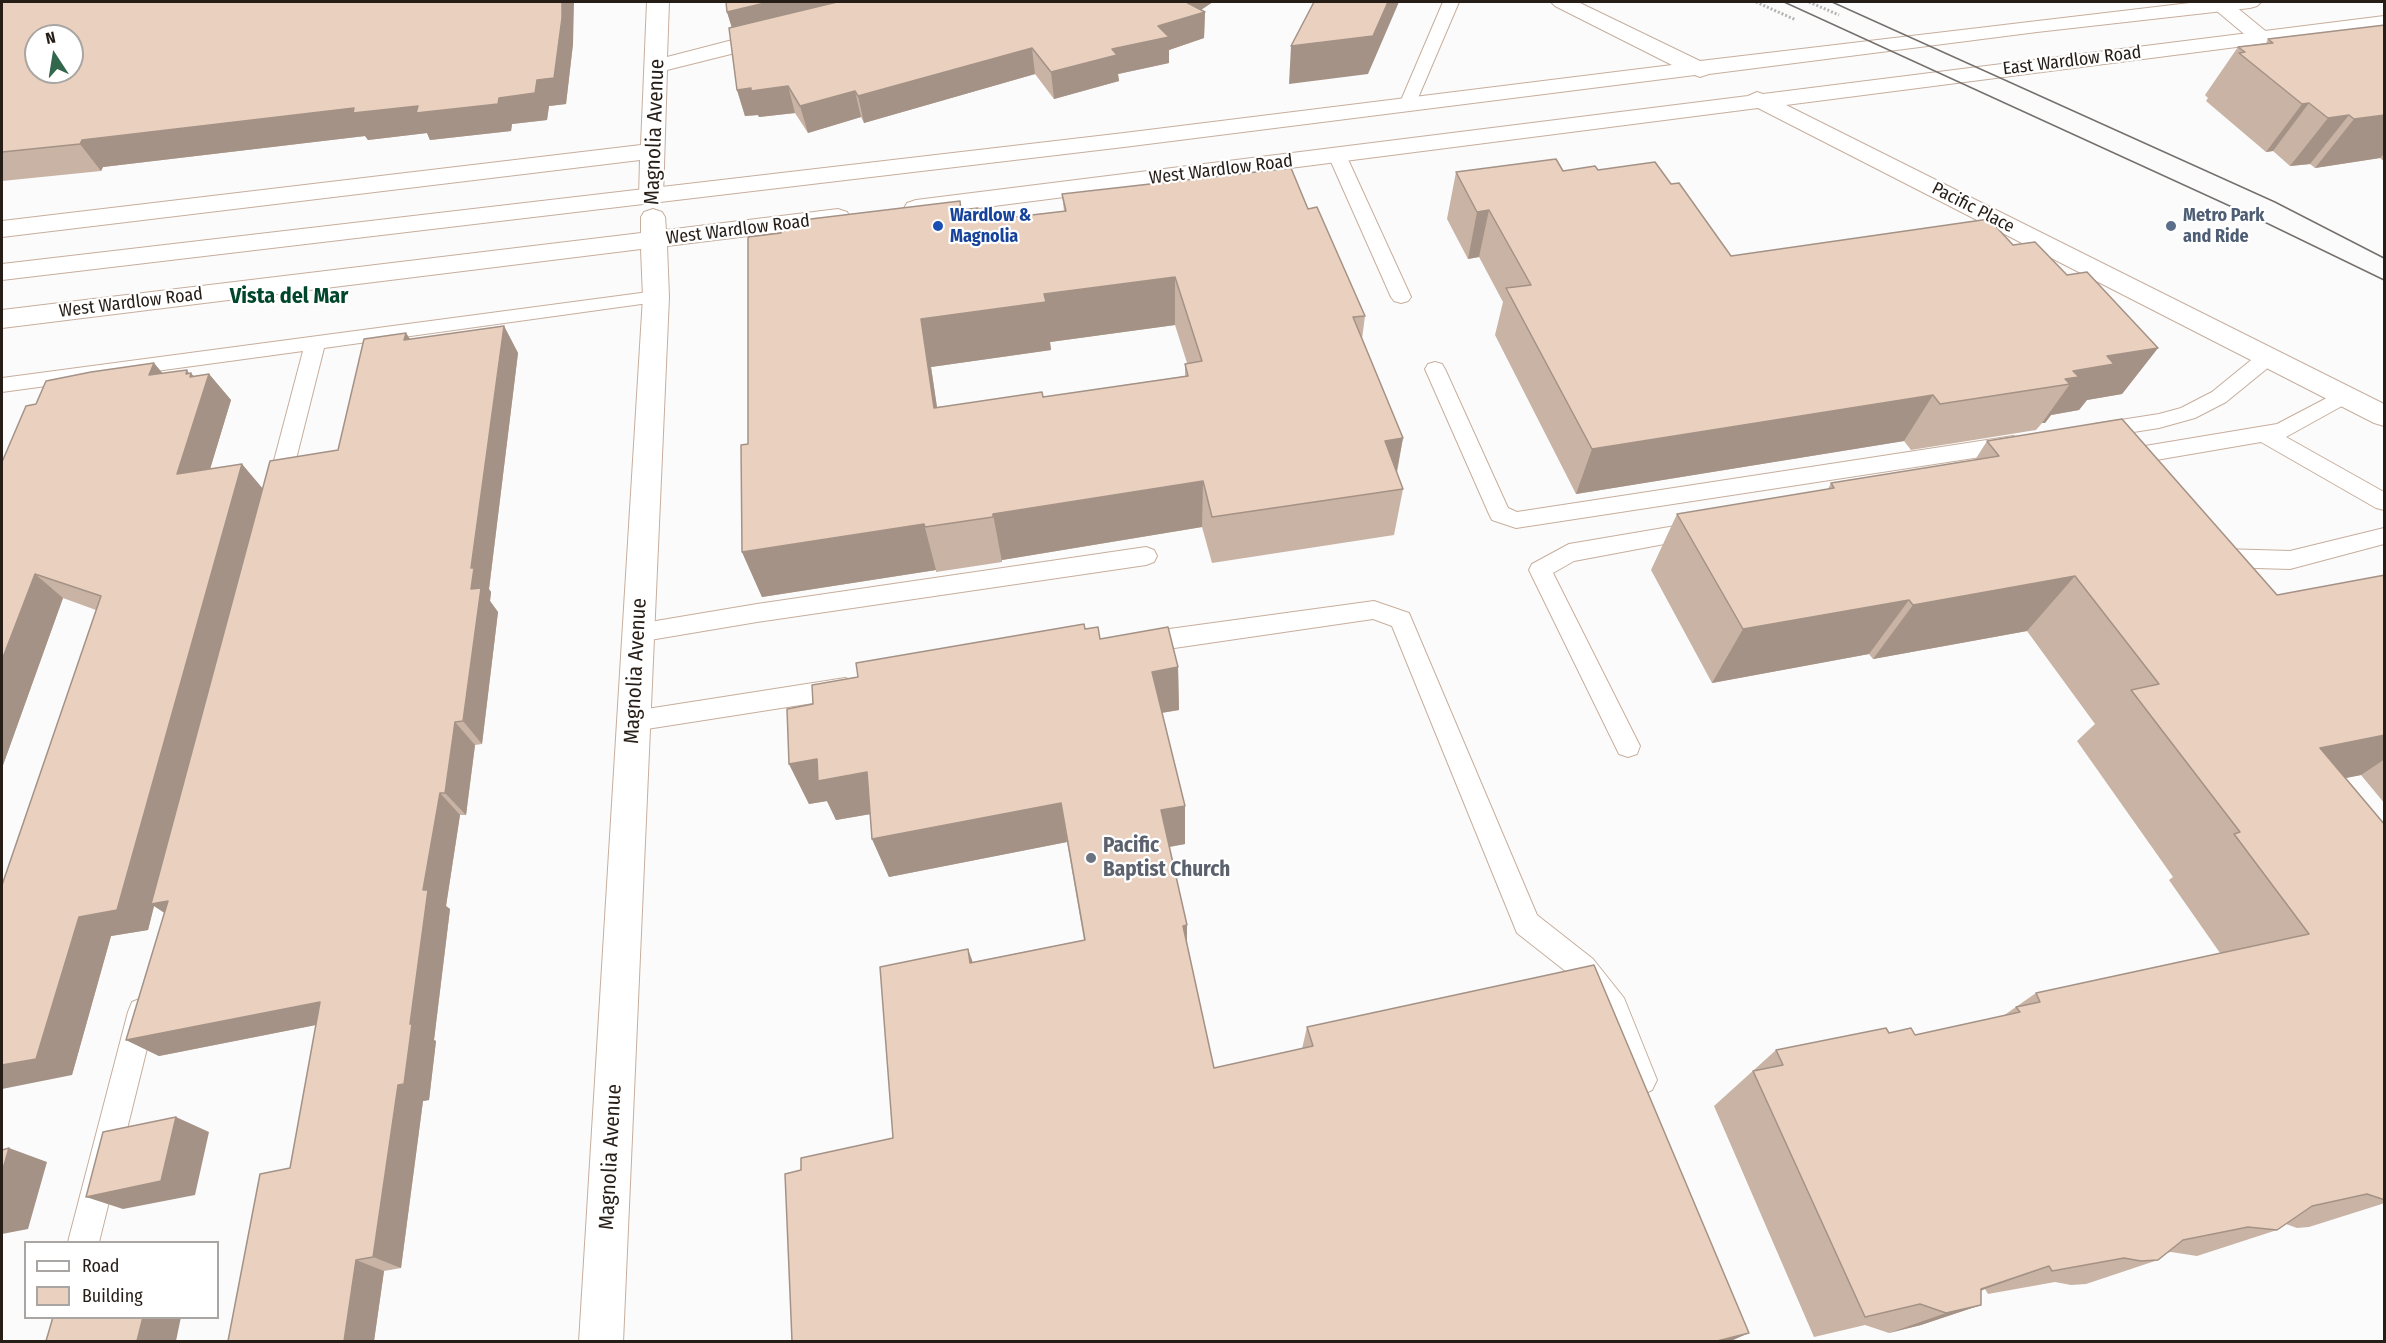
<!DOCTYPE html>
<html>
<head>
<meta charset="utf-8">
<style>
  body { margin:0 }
  #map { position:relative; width:2386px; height:1343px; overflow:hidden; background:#fbfbfb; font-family:"Fira Sans Condensed",sans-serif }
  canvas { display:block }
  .frame { position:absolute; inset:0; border:3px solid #261d17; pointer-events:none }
  .legend { position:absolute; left:24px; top:1241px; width:195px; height:78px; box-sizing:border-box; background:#fff; border:2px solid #a8a5a2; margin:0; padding:8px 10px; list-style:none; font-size:18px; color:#261d17 }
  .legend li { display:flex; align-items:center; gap:12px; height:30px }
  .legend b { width:30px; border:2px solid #a8a5a2 }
  .north { position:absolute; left:24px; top:24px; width:60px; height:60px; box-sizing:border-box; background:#fff; border:2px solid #a8a5a2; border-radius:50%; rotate:348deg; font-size:16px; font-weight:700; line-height:24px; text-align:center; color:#261d17 }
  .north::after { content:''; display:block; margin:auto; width:21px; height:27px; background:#32674d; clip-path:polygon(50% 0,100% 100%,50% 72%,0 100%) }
</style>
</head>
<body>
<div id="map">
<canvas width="2386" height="1343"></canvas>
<div class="frame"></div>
<ul class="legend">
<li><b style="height:8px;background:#fff"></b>Road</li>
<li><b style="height:16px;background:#ead0bf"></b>Building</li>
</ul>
<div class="north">N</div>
</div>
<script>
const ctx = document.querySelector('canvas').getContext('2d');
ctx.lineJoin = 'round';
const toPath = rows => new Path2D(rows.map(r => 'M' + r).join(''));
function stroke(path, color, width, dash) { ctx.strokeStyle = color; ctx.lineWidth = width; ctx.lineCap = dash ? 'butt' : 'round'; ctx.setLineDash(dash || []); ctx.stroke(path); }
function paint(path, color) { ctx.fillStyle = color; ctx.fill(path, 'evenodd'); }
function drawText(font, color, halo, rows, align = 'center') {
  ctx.font = font + ' "Fira Sans Condensed",sans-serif'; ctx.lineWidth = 4.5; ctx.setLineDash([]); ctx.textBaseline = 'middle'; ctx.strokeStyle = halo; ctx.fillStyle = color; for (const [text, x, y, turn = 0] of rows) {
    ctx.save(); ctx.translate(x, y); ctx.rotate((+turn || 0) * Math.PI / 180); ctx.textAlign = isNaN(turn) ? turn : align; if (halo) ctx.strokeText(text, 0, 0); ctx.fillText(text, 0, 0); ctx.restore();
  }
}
const lane = toPath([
  [1443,2,1459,2,1415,105,1413,109,1401,109,1399,105,1443,2],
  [1337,150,1343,151,1346,155,1411,297,1408,301,1401,303,1394,301,1391,297,1328,155,1331,151,1337,150],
  [656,291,663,293,666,297,663,301,324,348,288,491,285,497,277,499,269,497,266,491,303,351,2,392,2,378,656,291],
  [2268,350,2275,352,2278,357,2275,362,2226,402,2195,418,2159,428,2095,438,2088,436,2085,431,2088,426,2095,424,2159,414,2181,408,2212,392,2261,352,2268,350],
  [1435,362,1442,364,1445,369,1508,508,1517,512,2013,436,2020,439,2024,444,2020,449,2013,452,1516,528,1492,520,1489,514,1425,369,1428,364,1435,362],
  [2344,389,2351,391,2354,396,2351,401,2286,437,2384,492,2384,510,2376,508,2261,442,2121,466,2113,463,2110,458,2113,453,2121,450,2277,424,2344,389],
  [1699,522,1707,524,1710,530,1707,536,1574,561,1553,573,1640,746,1637,754,1628,757,1619,754,1529,570,1532,564,1569,544,1699,522],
  [2384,528,2384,544,2290,569,2223,567,2206,561,2203,555,2206,549,2214,546,2223,549,2290,551,2384,528],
  [1146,547,1154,550,1157,556,1154,562,1146,565,757,622,638,642,630,640,626,633,630,626,638,624,757,604,1146,547],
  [1374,601,1409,613,1537,915,1593,959,1624,998,1657,1080,1652,1090,1642,1095,1632,1090,1603,1017,1573,977,1517,933,1392,626,1373,619,1140,653,1132,650,1128,643,1132,636,1140,633,1374,601],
  [845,678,854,681,857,688,854,695,845,698,634,731,625,728,622,721,625,714,634,711,845,678],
  [142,998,152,1002,156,1012,99,1242,68,1242,128,1012,132,1002,142,998]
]);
const street = toPath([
  [647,2,669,2,667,57,775,29,783,31,786,36,783,41,667,70,663,197,660,202,651,204,642,202,639,197,640,160,2,237,2,221,641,145,647,2],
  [2206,2,2230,2,2274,38,2271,43,2263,45,2255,43,2206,2]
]);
const secondary = toPath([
  [1551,2,1578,2,1700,61,2198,2,2261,2,2257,6,2250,8,2037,32,1709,74,1700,77,1695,75,1124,147,2,280,2,264,1124,133,1672,65,1555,6,1551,2],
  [2384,16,2384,28,1786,105,2384,404,2384,426,2374,423,1758,108,916,216,907,213,904,208,907,203,916,200,1748,96,1757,92,1763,94,2384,16],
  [653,209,662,212,665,217,666,230,838,209,847,212,850,217,847,222,838,225,667,246,669,297,623,1342,579,1342,643,297,641,249,2,328,2,310,641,233,641,217,644,212,653,209]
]);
stroke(lane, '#c7ae9d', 2);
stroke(street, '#c7ae9d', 2);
stroke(secondary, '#c7ae9d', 2);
stroke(toPath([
  [1756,2,1796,20],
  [1809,2,1839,15]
]), '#b6b3b1', 3, [2, 2]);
paint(lane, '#fff');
paint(street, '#fff');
paint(secondary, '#fff');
stroke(toPath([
  [1784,2,2256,218,2384,280],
  [1832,2,2275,202,2384,258]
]), '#76706d', 1.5);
paint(toPath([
  [2,2,573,44,566,104,549,106,547,120,512,124,511,131,430,140,427,133,368,140,365,136,103,167,101,171,2,181],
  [1201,10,1205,12,1204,38,1169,50,1169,63,1118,74,1119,81,1054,99,1035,74,864,123,861,117,808,133,795,113,759,117,758,115,745,116,737,90,732,27,727,12],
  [2385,25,2385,162,2380,158,2315,168,2310,164,2290,166,2273,151,2266,152,2206,101,2208,98,2205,95,2238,47,2266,43,2268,39],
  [1598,170,1671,184,1731,256,2013,245,2067,275,2158,348,2122,394,2087,400,2079,410,2051,415,2045,423,2042,423,2036,430,1911,450,1904,441,1576,494,1495,335,1503,302,1479,257,1468,259,1447,219,1456,172],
  [1062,194,1308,209,1365,316,1362,339,1403,438,1397,473,1403,489,1394,535,1212,563,1202,527,1002,560,1002,562,936,572,936,570,762,597,742,552,748,444,781,233,794,228,961,210,980,221,1064,211],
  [1175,325,1187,363,1185,364,1185,376,1043,397,937,407,931,367,1051,350,1050,342],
  [504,326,518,353,489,589,491,592,490,601,498,612,482,744,475,745,466,815,460,815,446,906,450,909,434,1040,436,1041,429,1100,423,1101,401,1268,384,1271,374,1341,290,1168,316,1025,159,1056,126,1040,165,913,154,906,148,930,111,936,72,1075,96,610,63,598,2,768,2,462,163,374,189,373,194,376,209,374,231,400,210,469,263,489,338,450,406,333,410,339],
  [1987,441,2277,595,2385,575,2385,804,2361,775,2345,778,2385,825,2385,1203,2309,1227,2297,1228,2286,1224,2277,1230,2197,1256,2171,1252,2166,1253,2158,1260,2086,1284,2071,1285,2055,1282,1988,1294,1985,1289,1981,1291,1981,1305,1921,1325,1889,1333,1865,1325,1814,1337,1714,1106,1776,1050,1889,1033,1915,1035,2003,1016,2036,993,2220,953,2169,880,2173,877,2077,741,2095,724,2027,631,1873,659,1869,654,1712,683,1651,570,1677,514,1828,489,1831,483,1975,460],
  [1085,629,1100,639,1178,667,1179,710,1162,713,1185,844,1169,847,1187,925,1187,946,1214,1068,1302,1049,1307,1027,1749,1333,801,1170,893,1138,973,962,1084,940,1067,842,889,877,872,839,870,814,836,820,827,801,809,804,789,764,813,704,858,677]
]), '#c9b3a4');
paint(toPath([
  [562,2,574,2,573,44,566,104,549,106,547,120,512,124,511,131,430,140,427,133,368,140,365,136,103,167,101,171,80,144,82,140,354,108,499,98,537,80],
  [769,2,883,2,735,38,727,12],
  [1179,2,1213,2,1192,16,1205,12,1204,38,1169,50,1169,63,1118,74,1119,81,1054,99,1051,72,1112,49],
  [1388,2,1399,2,1368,74,1289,84,1291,46],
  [1032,48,1035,74,864,123,858,96],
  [788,86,795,113,759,117,758,115,745,116,737,90],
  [855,91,861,117,808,133,800,106],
  [2309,103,2273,151,2266,152,2302,104],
  [2349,115,2310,164,2290,166,2328,118],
  [2385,115,2385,153,2380,158,2315,168,2354,119],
  [1489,210,1479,257,1468,259,1477,212],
  [1175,277,1175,325,1050,342,1051,350,931,367,944,455,934,408,921,319,1044,294],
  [504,326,518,353,489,589,491,592,490,601,498,612,482,744,463,721,471,568],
  [406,333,422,359,404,340],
  [2158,348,2122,394,2087,400,2079,410,2051,415,2045,423,2042,423,2070,384,2060,386,2073,371,2107,356],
  [154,363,176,389,149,375],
  [187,370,190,375,191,373,204,389,209,374,231,400,201,499,177,474,186,374],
  [1933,395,1904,441,1576,494,1592,449],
  [1403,438,1394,485,1385,441],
  [242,464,264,490,168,901,181,924,154,906,148,930,111,936,72,1075,2,1089,2,1065,79,917],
  [1203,481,1202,527,1002,560,1002,562,993,514],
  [924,524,936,570,762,597,742,552],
  [35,574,63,598,2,768,2,660],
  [2075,576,2027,631,1873,659,1913,605],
  [1909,600,1869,654,1712,683,1743,629],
  [1178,667,1179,710,1154,714,1152,672],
  [455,722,475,745,466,815,445,793],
  [2385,735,2385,759,2361,775,2252,797,2320,748],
  [817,759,867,772,883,812,836,820,827,801,809,804,789,764],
  [440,793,460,815,446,906,450,909,434,1040,436,1041,429,1100,423,1101,401,1268,373,1257,398,1085,410,1024,423,890],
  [1061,803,1067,842,889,877,872,839],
  [1185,806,1185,844,1163,848,1161,810],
  [1187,925,1187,959,1183,926],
  [968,949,980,982,970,963],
  [320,1002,346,1019,159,1056,126,1040],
  [176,1117,209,1132,195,1195,123,1209,86,1197],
  [9,1148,47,1162,28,1229,2,1234,2,1172],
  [356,1260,384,1271,374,1341,344,1341],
  [2049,1266,1985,1289,1930,1308,1981,1289],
  [1981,1305,1921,1325,1889,1333,1946,1313],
  [143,1317,181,1317,176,1341,137,1341],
  [1749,1333,1731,1341,1717,1341]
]), '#a49286');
const building = toPath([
  [2,2,562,2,562,18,554,78,537,80,535,93,499,98,498,104,416,113,418,106,353,113,354,108,82,140,80,144,2,152,2,2],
  [36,36,72,36,72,72,36,72,36,36],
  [726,2,769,2,727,12,726,2],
  [837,2,1186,2,1205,12,1158,26,1169,37,1112,49,1117,55,1051,72,1032,48,858,96,855,91,800,106,788,86,751,91,751,88,737,90,729,28,837,2],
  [1314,2,1388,2,1373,36,1291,46,1314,2],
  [2385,25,2385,115,2354,119,2349,115,2328,118,2309,103,2302,104,2239,53,2245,52,2238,47,2273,43,2268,39,2385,25],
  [1556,159,1563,171,1595,166,1598,170,1655,162,1671,184,1679,183,1731,256,1989,219,2013,245,2035,242,2067,275,2087,272,2158,348,2107,356,2114,364,2073,371,2079,377,2065,379,2070,384,1940,404,1933,395,1592,449,1506,288,1531,285,1489,210,1477,212,1456,172,1556,159],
  [1291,168,1308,209,1317,207,1365,316,1353,317,1403,438,1385,441,1403,489,1212,517,1203,481,993,514,993,517,925,527,924,524,742,552,741,445,748,444,748,237,781,233,781,230,794,228,794,221,960,201,961,210,978,208,980,221,1066,211,1062,194,1291,168],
  [1175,277,1202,361,1185,364,1188,376,1043,397,1042,392,934,408,921,319,1046,302,1044,294,1175,277],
  [504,326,471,568,474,568,471,589,481,588,463,721,455,722,445,793,440,793,423,890,428,890,410,1024,412,1024,404,1084,398,1085,373,1257,356,1260,344,1341,228,1341,260,1174,290,1168,320,1002,126,1040,168,901,151,904,270,461,338,450,364,339,406,333,404,340,504,326],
  [154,363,149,375,187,370,186,374,191,373,190,377,209,374,177,474,242,464,117,910,79,917,36,1059,2,1065,2,885,101,596,35,574,2,660,2,462,26,406,36,404,46,381,91,372,154,363],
  [2122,419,2277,595,2385,575,2385,735,2320,748,2385,825,2385,1200,2367,1194,2312,1206,2277,1230,2248,1227,2183,1240,2158,1260,2141,1261,2124,1258,2052,1271,2049,1266,1981,1289,1981,1305,1946,1313,1920,1304,1865,1317,1753,1071,1783,1065,1776,1050,1886,1028,1889,1033,1911,1028,1915,1035,2020,1012,2016,1007,2040,1002,2036,993,2309,934,2234,834,2240,832,2131,690,2159,684,2075,576,1913,605,1909,600,1743,629,1677,514,1834,488,1831,483,1999,456,1987,441,2122,419],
  [1084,624,1085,629,1098,627,1100,639,1168,627,1178,667,1152,672,1185,806,1161,810,1187,925,1183,926,1214,1068,1313,1046,1307,1027,1594,965,1749,1333,1717,1341,792,1341,785,1174,801,1170,801,1158,893,1138,880,967,968,949,970,963,1085,940,1061,803,872,839,867,772,818,781,817,759,789,764,787,709,813,704,812,685,858,677,856,663,1084,624],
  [176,1117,161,1181,86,1197,103,1132,176,1117],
  [9,1148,2,1172,2,1150,9,1148],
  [53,1317,143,1317,137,1341,46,1341,53,1317]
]);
paint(building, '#ead0bf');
stroke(building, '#a49286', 1.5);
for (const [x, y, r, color] of [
  [938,226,6,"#1a4fb4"],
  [2171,226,6,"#5c6f8a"],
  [1091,858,6,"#6b7280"]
]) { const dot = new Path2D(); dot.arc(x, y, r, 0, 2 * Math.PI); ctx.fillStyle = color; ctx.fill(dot); stroke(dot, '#fff', 2); }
drawText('18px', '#261d17', '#fff', [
  ["East Wardlow Road",2072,61,-7],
  ["West Wardlow Road",1221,170,-7],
  ["Pacific Place",1973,208,27],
  ["West Wardlow Road",738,230,-7],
  ["West Wardlow Road",131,303,-7]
]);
drawText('bold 18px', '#164399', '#fff', [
  ["Wardlow &",950,216],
  ["Magnolia",950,237]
], 'left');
drawText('bold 18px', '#4e5e75', '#fff', [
  ["Metro Park",2183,216],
  ["and Ride",2183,237]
], 'left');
drawText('21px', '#261d17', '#fff', [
  ["Magnolia Avenue",655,132,-88],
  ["Magnolia Avenue",636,671,-87],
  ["Magnolia Avenue",611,1157,-87]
]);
drawText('bold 21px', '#5b616d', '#fff', [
  ["Pacific",1103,846],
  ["Baptist Church",1103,870]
], 'left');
drawText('bold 22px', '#00462b', '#fff', [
  ["Vista del Mar",289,297]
]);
</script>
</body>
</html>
